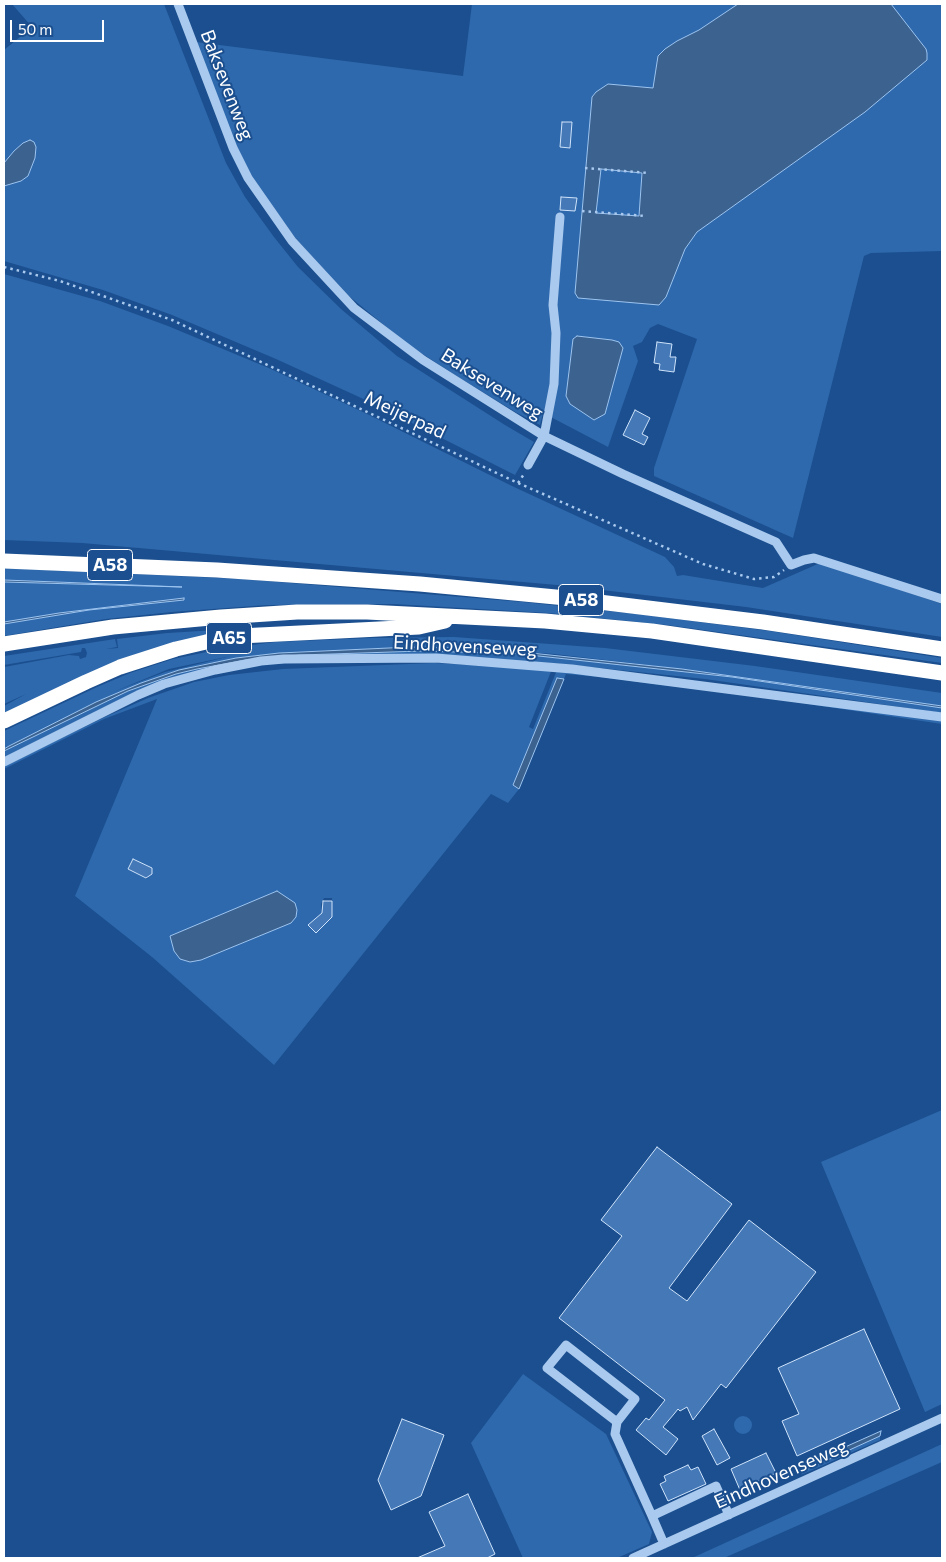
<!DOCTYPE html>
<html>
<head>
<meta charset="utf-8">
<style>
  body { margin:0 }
  #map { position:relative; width:946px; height:1562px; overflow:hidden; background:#1b4f8f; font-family:Commissioner,sans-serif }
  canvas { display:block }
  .frame { position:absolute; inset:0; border:5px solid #fff; pointer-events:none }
  .scale { position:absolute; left:10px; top:20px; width:94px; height:22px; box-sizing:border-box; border:2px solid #fff; border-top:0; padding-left:6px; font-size:15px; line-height:18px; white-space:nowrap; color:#fff; -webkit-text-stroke:4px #1b4f8f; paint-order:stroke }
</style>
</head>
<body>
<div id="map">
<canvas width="946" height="1562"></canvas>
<div class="frame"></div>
<div class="scale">50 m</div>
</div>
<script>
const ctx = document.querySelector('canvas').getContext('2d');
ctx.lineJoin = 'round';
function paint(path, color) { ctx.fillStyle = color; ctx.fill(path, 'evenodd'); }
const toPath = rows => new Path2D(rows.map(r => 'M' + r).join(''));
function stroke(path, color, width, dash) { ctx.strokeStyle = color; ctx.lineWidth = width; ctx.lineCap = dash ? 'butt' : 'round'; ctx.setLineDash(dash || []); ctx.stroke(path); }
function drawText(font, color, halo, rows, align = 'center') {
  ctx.font = font + ' Commissioner,sans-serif'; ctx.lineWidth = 4; ctx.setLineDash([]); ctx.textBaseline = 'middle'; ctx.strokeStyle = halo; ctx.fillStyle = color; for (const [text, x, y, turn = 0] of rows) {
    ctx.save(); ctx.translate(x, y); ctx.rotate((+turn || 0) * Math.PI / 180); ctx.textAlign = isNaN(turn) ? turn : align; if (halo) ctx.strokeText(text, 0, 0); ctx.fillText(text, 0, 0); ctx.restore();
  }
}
paint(toPath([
  [12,4,164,4,226,163,245,197,274,237,298,267,341,309,397,356,505,425,534,442,515,475,370,402,276,359,172,315,103,290,4,261,4,186,28,176,30,169,14,151,4,163,4,50,32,27],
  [472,4,942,4,942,251,871,253,864,256,793,538,654,476,654,468,697,339,658,324,650,328,642,342,633,346,638,361,608,447,543,413,540,425,517,413,460,378,407,344,349,296,296,239,251,176,235,143,196,42,463,76],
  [4,274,100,301,168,326,271,369,365,413,512,486,665,557,674,567,677,576,683,575,763,588,820,563,942,604,942,637,746,607,568,586,82,543,4,540],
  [4,568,242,579,523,602,637,614,770,631,942,658,942,663,667,625,548,613,393,604,267,605,172,612,106,619,4,636,4,624,89,610,184,599,132,604,4,622,4,582,182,587,4,580],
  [266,627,230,633,4,716,4,706,26,694,4,704,4,667,69,655,79,656,80,659,86,657,87,653,85,648,82,648,81,652,4,665,4,656,115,639,117,647,106,649,118,648,117,639,167,633],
  [454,637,605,648,755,666,942,693,942,706,682,669,554,654,512,651,511,653,732,677,942,708,942,713,705,679,552,663,349,659,261,665,187,678,4,758,4,751,128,691,176,674,197,669,246,660,299,655,492,649,411,647,294,652,252,656,204,664,166,674,128,689,96,702,4,749,4,731,97,687,130,673,173,659,221,649,275,642,371,638],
  [231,656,165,672,113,692,169,669],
  [434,663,552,669,529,727,533,729,557,670,942,719,942,724,781,700,599,677,566,674,564,679,557,679,513,785,519,789,508,803,491,794,274,1065,152,957,75,896,157,699,104,719,4,769,4,766,107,716,148,698,194,682,229,675,283,669],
  [133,859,152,869,151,874,147,879,128,869],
  [324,898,332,898,332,917,316,933,308,925,322,913,321,904],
  [942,1110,942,1404,925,1412,821,1162],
  [523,1374,606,1434,652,1532,649,1544,617,1558,523,1558,471,1443],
  '734 1425a9 9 0 1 1 18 0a9 9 0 1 1-18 0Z',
  [880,1436,880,1440,801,1475,807,1465,809,1469],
  [942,1444,942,1462,724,1558,692,1558]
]), '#2e69ad');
const water = toPath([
  [738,4,891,4,926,49,927,53,927,60,865,112,697,232,685,249,666,297,659,305,578,298,575,293,592,97,596,92,608,84,653,88,658,56,665,49,677,41,699,30,738,4],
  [601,169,642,173,639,216,596,213,601,169],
  [30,140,34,142,36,147,35,158,28,176,21,181,4,186,4,163,14,151,23,143,30,140],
  [577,336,612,340,619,342,623,348,605,414,594,420,570,404,566,396,573,339,577,336],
  [4,580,57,582,182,587,4,582,4,580],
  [184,598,184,600,89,610,4,624,4,622,59,613,184,598],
  [411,647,493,649,493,653,423,651,300,655,246,660,197,669,176,674,128,691,4,751,4,749,9,746,96,702,141,683,179,670,236,658,279,653,411,647],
  [512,651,682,669,942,706,942,708,732,677,511,653,512,651],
  [557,678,564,679,519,789,513,785,557,678],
  [277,891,295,903,297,910,296,917,291,923,201,960,190,962,180,959,174,951,170,936,277,891],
  [881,1431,880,1436,808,1469,807,1467,807,1464,881,1431]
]);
paint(water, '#3c6290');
stroke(water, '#9cc4f0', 1);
const building = toPath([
  [562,122,572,122,570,148,560,147,562,122],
  [561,197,577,198,575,211,560,210,561,197],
  [657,342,672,344,670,357,676,357,674,372,659,370,660,364,654,363,657,342],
  [635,410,650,418,642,434,648,437,644,445,623,435,635,410],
  [133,859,152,868,152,874,146,878,128,869,133,859],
  [323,901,332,901,332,917,316,933,308,925,322,913,323,901],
  [657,1147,732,1204,669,1288,687,1301,749,1220,816,1272,726,1388,721,1384,693,1420,687,1407,680,1411,678,1409,674,1414,663,1427,678,1439,666,1455,636,1430,646,1418,649,1420,665,1400,559,1318,622,1236,601,1220,657,1147],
  [864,1329,900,1409,797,1456,782,1421,799,1414,778,1368,864,1329],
  [402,1419,444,1435,421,1496,391,1510,378,1480,402,1419],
  [714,1429,730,1458,717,1465,702,1436,714,1429],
  [766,1453,776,1473,740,1490,731,1469,766,1453],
  [688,1465,691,1470,698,1467,706,1484,668,1501,660,1484,666,1481,664,1476,688,1465],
  [468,1494,495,1554,487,1558,417,1558,445,1546,429,1512,468,1494]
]);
paint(building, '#4478b7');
stroke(building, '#cfe3fa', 1);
stroke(toPath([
  [585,168,648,173],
  [582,211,645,216],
  [4,267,60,281,172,320,518,483,703,564,754,579,774,577,784,570],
  [518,483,524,474]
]), '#a9c9ee', 2.5, [2.5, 4]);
stroke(toPath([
  [178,4,233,148,248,178,292,241,354,308,423,360,544,436,623,474,776,542,791,565,804,560,814,558,942,599],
  [528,465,544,436,554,384,556,333,553,305,560,217],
  [4,762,138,695,164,684,215,670,261,661,284,659,436,658,572,669,942,717],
  [617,1422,635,1399,566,1345,547,1368,617,1422,615,1434,652,1516],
  [664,1544,652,1516,716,1486,729,1515],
  [633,1558,942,1418]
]), '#a9c9ee', 9);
stroke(toPath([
  [4,561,217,570,420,584,566,598,763,622,942,649],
  [4,644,113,627,221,617,297,612,367,612,545,621,652,631,942,673],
  [4,721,86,682,120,667,176,649,206,642,240,636,419,627,445,621]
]), '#fff', 15);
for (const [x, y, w] of [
  [110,565,45],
  [581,600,45],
  [229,638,45]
]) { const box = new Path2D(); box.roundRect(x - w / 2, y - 15.5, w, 31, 4); ctx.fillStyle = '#1b4f8f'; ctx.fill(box); stroke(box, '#fff', 1); }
drawText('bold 18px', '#fff', null, [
  ["A58",110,565],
  ["A58",581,600],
  ["A65",229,638]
]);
drawText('19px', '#fff', '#1b4f8f', [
  ["Baksevenweg",227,85,69],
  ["Baksevenweg",492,384,32],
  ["Meijerpad",405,415,25],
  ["Eindhovenseweg",465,646,3],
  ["Eindhovenseweg",781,1474,-24]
]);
</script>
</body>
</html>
